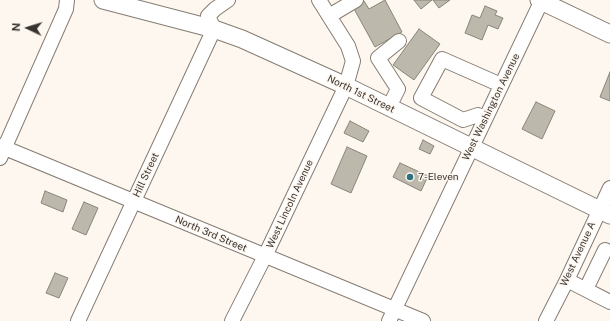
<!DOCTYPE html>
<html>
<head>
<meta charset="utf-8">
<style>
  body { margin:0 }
  #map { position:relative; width:610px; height:321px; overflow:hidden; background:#fdf7f0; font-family:"Public Sans",sans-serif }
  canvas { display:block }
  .north { position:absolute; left:8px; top:8px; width:40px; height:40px; -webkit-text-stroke:3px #fdf7f0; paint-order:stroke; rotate:274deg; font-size:11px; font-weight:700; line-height:16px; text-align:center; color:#38332f }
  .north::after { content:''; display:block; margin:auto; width:14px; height:18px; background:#38332f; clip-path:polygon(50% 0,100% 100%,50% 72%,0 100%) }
</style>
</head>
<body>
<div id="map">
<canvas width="610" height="321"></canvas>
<div class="north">N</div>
</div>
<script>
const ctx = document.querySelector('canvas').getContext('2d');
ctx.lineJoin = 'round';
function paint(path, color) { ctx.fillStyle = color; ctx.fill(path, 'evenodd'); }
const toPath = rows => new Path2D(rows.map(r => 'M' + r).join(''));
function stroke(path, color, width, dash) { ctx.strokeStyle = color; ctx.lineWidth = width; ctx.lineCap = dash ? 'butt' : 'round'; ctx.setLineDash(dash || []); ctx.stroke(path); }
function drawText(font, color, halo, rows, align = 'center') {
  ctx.font = font + ' "Public Sans",sans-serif'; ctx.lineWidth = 3; ctx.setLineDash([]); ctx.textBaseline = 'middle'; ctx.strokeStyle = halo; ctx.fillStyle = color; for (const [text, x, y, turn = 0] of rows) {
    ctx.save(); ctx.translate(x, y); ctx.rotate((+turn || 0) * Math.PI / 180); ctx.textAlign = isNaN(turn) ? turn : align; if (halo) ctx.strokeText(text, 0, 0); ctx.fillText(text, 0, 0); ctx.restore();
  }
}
const building = toPath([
  [385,0,402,32,375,47,353,7,364,1,369,9,385,0],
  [414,0,432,0,421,9,414,0],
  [433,0,450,0,439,8,433,0],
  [485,6,497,11,495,15,503,18,498,29,488,25,482,40,465,33,472,15,480,18,485,6],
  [419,29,440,44,414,80,393,65,419,29],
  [610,72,610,101,600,97,610,72],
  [536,102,555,111,542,139,522,129,536,102],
  [350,121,369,131,363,142,344,133,350,121],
  [423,140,434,146,430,154,419,149,423,140],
  [347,147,367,156,351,193,331,184,347,147],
  [400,163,428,176,421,191,393,177,400,163],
  [45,191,67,200,63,212,41,203,45,191],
  [84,202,98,208,86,235,72,229,84,202],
  [55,273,68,278,59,298,46,293,55,273]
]);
paint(building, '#bcb9ac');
stroke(building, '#888579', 1);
const minor = toPath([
  [329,16,356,0],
  [389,107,398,89,378,58,399,41],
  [485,118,478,115,463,120,421,98,442,59,501,85],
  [0,146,423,321],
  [0,158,66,9,67,0],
  [567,280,610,302],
  [586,289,605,250],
  [78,321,214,29,208,16,215,9,228,0],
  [232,321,265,256,346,86,353,61,348,46,319,0],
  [389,321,542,0],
  [546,321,567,280,610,188]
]);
const major = toPath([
  [103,0,214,29,242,39,346,86,610,215],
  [539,0,610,34]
]);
stroke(minor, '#857c72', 16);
stroke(major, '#857c72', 19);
stroke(minor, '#fff', 14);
stroke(major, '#fff', 17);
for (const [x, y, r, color] of [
  [410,177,4,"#2a727d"]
]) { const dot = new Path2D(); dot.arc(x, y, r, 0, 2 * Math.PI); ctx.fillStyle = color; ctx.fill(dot); stroke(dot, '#fdf7f0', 1.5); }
drawText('10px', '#38332f', '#fdf7f0', [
  ["North 1st Street",361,94,26],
  ["West Washington Avenue",491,107,-64],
  ["Hill Street",146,175,-65],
  ["West Lincoln Avenue",290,204,-65],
  ["North 3rd Street",211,234,23],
  ["West Avenue A",578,254,-65]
]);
drawText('10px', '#38332f', '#fdf7f0', [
  ["7-Eleven",418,177]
], 'left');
</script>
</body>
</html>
